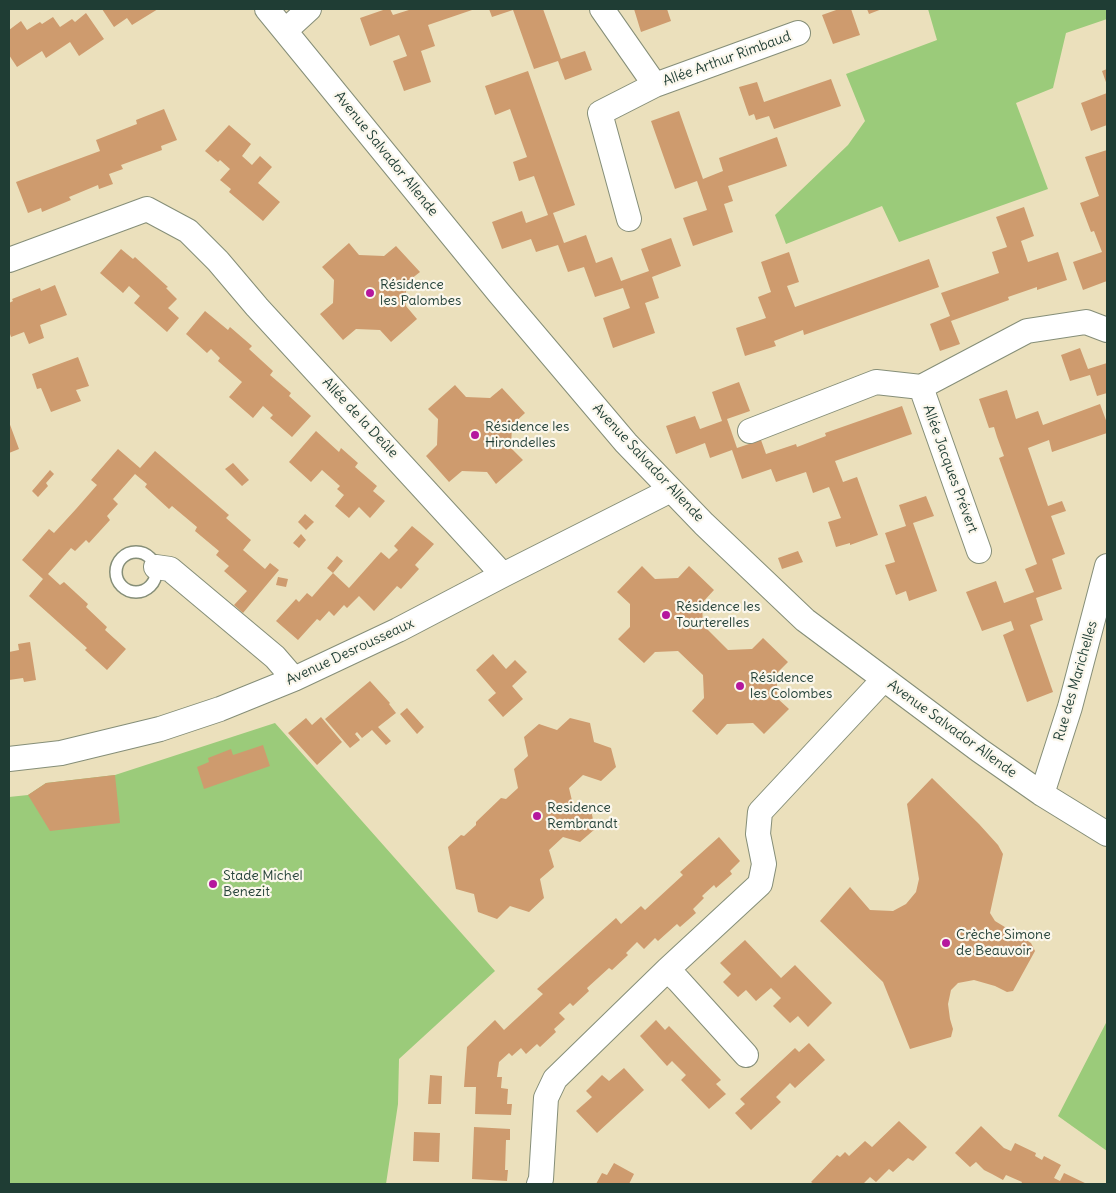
<!DOCTYPE html>
<html>
<head>
<meta charset="utf-8">
<style>
  body { margin:0 }
  #map { position:relative; width:1116px; height:1193px; overflow:hidden; background:#ebe0bc; font-family:Delius,sans-serif }
  canvas { display:block }
  .frame { position:absolute; inset:0; border:10px solid #1f3d34; pointer-events:none }
</style>
</head>
<body>
<div id="map">
<canvas width="1116" height="1193"></canvas>
<div class="frame"></div>
</div>
<script>
const ctx = document.querySelector('canvas').getContext('2d');
ctx.lineJoin = 'round';
function paint(path, color) { ctx.fillStyle = color; ctx.fill(path, 'evenodd'); }
const toPath = rows => new Path2D(rows.map(r => 'M' + r).join(''));
function stroke(path, color, width, dash) { ctx.strokeStyle = color; ctx.lineWidth = width; ctx.lineCap = dash ? 'butt' : 'round'; ctx.setLineDash(dash || []); ctx.stroke(path); }
function drawText(font, color, halo, rows, align = 'center') {
  ctx.font = font + ' Delius,sans-serif'; ctx.lineWidth = 4.5; ctx.setLineDash([]); ctx.textBaseline = 'middle'; ctx.strokeStyle = halo; ctx.fillStyle = color; for (const [text, x, y, turn = 0] of rows) {
    ctx.save(); ctx.translate(x, y); ctx.rotate((+turn || 0) * Math.PI / 180); ctx.textAlign = isNaN(turn) ? turn : align; if (halo) ctx.strokeText(text, 0, 0); ctx.fillText(text, 0, 0); ctx.restore();
  }
}
paint(toPath([
  [928,9,1107,9,1107,19,1066,33,1053,88,1016,103,1048,189,899,242,882,206,786,244,775,215,848,145,865,121,846,74,937,40],
  [275,723,495,971,399,1059,398,1104,386,1184,9,1184,9,797,28,795,46,783,115,775],
  [1107,1021,1107,1151,1058,1116]
]), '#9bcb7a');
paint(toPath([
  [102,9,158,9,132,25,127,18,114,27],
  [386,9,390,9,393,15,412,9,475,9,428,25,435,46,421,51,431,82,404,91,393,61,407,56,399,35,370,46,360,18],
  [489,9,543,9,561,59,585,51,592,70,565,80,558,61,534,69,513,10,492,17],
  [634,9,667,9,671,21,641,32],
  [839,9,851,9,860,35,833,44,822,15],
  [867,9,882,9,869,14],
  [86,13,104,39,79,56,70,42,46,58,42,51,17,67,9,55,9,34,10,32,9,30,21,21,27,30,40,22,42,24,53,17,60,27,72,19,75,22],
  [1107,69,1107,85,1102,71],
  [528,71,575,205,553,213,564,243,586,235,596,263,612,257,621,281,649,271,641,249,671,238,681,266,652,277,659,298,645,303,655,333,613,348,603,318,630,308,623,288,595,297,584,267,568,272,558,245,536,252,531,239,502,249,492,222,522,211,526,223,548,215,534,176,519,181,513,162,527,157,510,109,495,115,485,86],
  [831,79,841,106,774,129,769,116,756,120,754,114,749,116,739,87,757,82,764,102],
  [1107,93,1107,125,1091,131,1081,103],
  [164,109,177,140,161,146,162,150,121,165,123,169,109,174,113,184,99,189,98,185,69,197,71,200,42,212,41,208,28,213,16,182,100,151,96,140,137,124,136,120],
  [679,111,703,179,723,171,719,158,777,137,787,166,728,186,733,201,724,204,733,232,693,246,683,218,707,210,697,181,675,189,651,121],
  [229,125,251,144,242,156,252,165,260,156,272,167,258,183,280,202,263,221,229,192,231,189,220,180,230,169,220,160,218,162,205,151],
  [1107,150,1107,281,1083,290,1073,262,1102,252,1094,231,1091,232,1080,203,1099,196,1085,157],
  [1024,207,1034,236,1021,241,1028,262,1058,252,1067,280,1037,290,1037,287,1008,297,1009,300,951,321,960,344,940,351,930,324,950,316,941,293,999,273,992,252,1007,247,996,217],
  [349,243,359,255,384,256,396,246,420,272,406,283,406,306,417,319,391,342,380,330,356,329,343,340,320,314,333,303,334,280,322,267],
  [121,249,133,259,135,257,168,287,166,288,177,299,168,308,179,318,167,332,134,303,140,296,129,286,123,293,100,273],
  [789,252,799,282,787,286,795,307,929,259,939,287,804,335,803,330,774,341,776,346,745,356,736,328,766,318,758,297,771,292,761,262],
  [55,285,67,315,40,325,44,338,29,344,24,332,11,337,9,331,9,303,13,301,12,299,40,288,41,291],
  [205,311,228,330,230,327,252,346,249,349,273,371,270,375,291,393,289,396,311,416,292,437,270,418,273,415,263,406,253,418,229,397,242,382,218,361,220,358,211,349,207,353,186,334],
  [1080,348,1088,369,1107,363,1107,393,1097,396,1090,375,1070,381,1061,355],
  [78,357,89,386,76,390,81,401,51,412,41,388,37,389,32,374],
  [739,382,750,411,727,419,737,448,761,440,766,454,796,444,797,447,826,436,825,433,902,406,912,434,835,461,843,482,857,477,878,535,850,545,850,543,836,547,828,522,841,518,829,487,813,493,806,472,776,482,771,469,742,479,732,450,710,458,705,443,676,454,666,426,695,416,700,429,722,421,712,392],
  [455,385,466,397,490,398,502,388,525,413,512,425,511,448,523,460,496,484,487,472,462,471,449,482,426,456,437,445,438,419,428,409],
  [1007,390,1016,419,1038,411,1043,425,1100,404,1107,423,1107,433,1052,452,1049,440,1028,448,1048,506,1062,501,1066,511,1051,516,1065,554,1052,559,1062,589,1036,598,1043,620,1030,625,1053,692,1027,702,1003,635,1014,630,1011,621,982,631,966,592,996,581,1004,603,1034,592,1025,569,1037,564,999,458,1004,456,997,437,994,427,989,428,979,399],
  [9,422,19,449,9,453],
  [316,431,339,452,341,448,358,463,355,467,377,486,373,491,385,501,370,518,359,507,349,518,335,506,344,495,337,489,340,486,322,470,311,482,289,462],
  [118,449,140,468,155,451,229,515,226,518,251,540,243,550,265,569,270,563,279,570,243,613,234,605,247,591,224,571,229,566,216,555,219,551,195,531,197,527,172,506,169,509,145,487,147,484,135,474,113,499,118,504,107,516,110,520,89,543,86,540,75,551,71,548,48,574,60,585,64,582,88,604,86,607,107,627,105,630,126,649,107,670,85,650,87,648,29,596,43,579,22,560,49,529,54,533,76,509,97,485,91,480],
  [233,463,249,480,242,486,225,469],
  [50,470,54,474,46,483,48,486,38,497,32,491],
  [926,496,934,516,913,523,937,591,909,601,906,591,896,595,885,565,895,562,885,533,906,526,899,505],
  [305,514,314,522,306,530,298,522],
  [412,526,434,544,415,565,419,569,401,589,397,586,374,611,359,596,347,608,344,605,334,616,329,611,320,621,317,619,298,640,276,621,296,599,299,602,307,593,312,597,333,573,349,588,381,552,389,559,398,550,394,546],
  [301,534,306,540,299,548,293,543],
  [798,551,803,562,782,569,778,558],
  [337,556,343,561,333,573,327,568],
  [642,566,655,579,678,578,689,566,714,590,702,603,703,625,728,650,752,649,763,638,788,662,777,673,777,698,789,709,764,734,753,723,727,724,717,735,692,711,704,698,703,675,678,651,655,652,644,663,618,639,630,627,630,604,617,592],
  [278,577,288,579,286,587,276,585],
  [30,642,36,680,24,682,23,678,9,680,9,652,19,650,18,644],
  [493,654,506,669,515,660,527,672,512,686,523,699,503,717,488,700,496,693,476,670],
  [370,681,390,703,389,704,396,713,378,727,391,741,386,745,372,730,362,738,357,732,355,734,360,740,350,748,325,719],
  [407,708,424,727,417,734,400,714],
  [321,717,342,742,317,765,288,733,306,718,312,725],
  [570,718,590,723,594,742,611,748,616,767,601,781,583,775,569,788,573,805,591,810,595,829,580,842,563,837,549,850,554,867,540,879,544,898,529,912,510,906,497,919,478,912,474,894,456,889,448,847,461,835,464,836,476,825,476,822,501,798,506,799,518,788,514,769,528,756,524,737,539,724,557,730],
  [263,745,270,766,204,789,197,767,209,762,208,758,231,749,233,755],
  [115,775,120,823,50,831,28,795,46,783],
  [932,778,979,824,998,845,1003,854,990,913,995,921,1031,943,1035,951,1013,991,1007,992,995,986,974,980,958,983,951,990,948,1004,950,1019,953,1029,951,1037,910,1049,883,982,820,921,850,887,870,910,893,911,906,904,916,892,919,879,907,804],
  [719,837,740,861,730,871,732,874,716,888,714,885,702,896,704,898,693,909,696,913,680,927,677,924,658,941,655,938,644,949,637,942,626,953,628,955,612,970,609,968,587,988,589,991,573,1006,570,1003,559,1013,565,1019,554,1029,556,1032,540,1047,537,1044,526,1054,521,1048,512,1056,509,1053,499,1062,497,1077,502,1077,501,1088,508,1089,507,1104,512,1104,511,1115,475,1114,476,1087,464,1087,467,1047,495,1020,504,1030,543,994,537,989,616,918,621,924,641,906,645,910,683,875,680,872],
  [745,940,781,978,795,965,832,1003,808,1027,798,1016,790,1023,773,1006,781,998,771,988,756,1001,746,990,738,997,723,982,731,974,720,963],
  [656,1020,665,1030,669,1026,721,1080,716,1084,726,1094,709,1109,681,1080,686,1075,672,1061,667,1066,640,1036],
  [809,1043,825,1060,795,1088,790,1083,776,1097,781,1102,751,1130,735,1113,745,1104,740,1099,795,1048,799,1052],
  [624,1068,644,1090,597,1133,576,1111,592,1097,586,1091,602,1075,609,1081],
  [430,1075,442,1076,441,1104,428,1104],
  [899,1121,927,1147,913,1161,908,1158,893,1172,889,1169,876,1182,870,1177,863,1184,814,1184,811,1182,837,1155,840,1157,845,1152,849,1156,865,1141,872,1147],
  [981,1126,1004,1148,1011,1151,1015,1143,1036,1153,1035,1156,1042,1160,1044,1156,1061,1165,1054,1178,1060,1181,1064,1173,1087,1184,1021,1184,1022,1182,1006,1175,1003,1180,992,1174,984,1170,976,1162,970,1167,955,1153],
  [474,1127,510,1129,510,1140,506,1140,505,1170,508,1170,507,1181,472,1179],
  [414,1132,440,1133,439,1162,413,1161],
  [614,1163,634,1174,629,1184,596,1184,602,1173,607,1175]
]), '#ce9b6e');
const service = toPath([
  '116 572a20 20 0 1 1 40 0a20 20 0 1 1-40 0Z'
]);
const minor = toPath([
  [267,9,499,293,626,443,704,524,805,620,979,750,1042,794,1107,834],
  [602,9,655,85,600,113,629,219],
  [285,31,309,9],
  [655,85,798,33],
  [9,260,147,209,188,231,218,261,257,307,503,575],
  [750,431,876,382,921,387],
  [979,551,921,387,1027,331,1086,322,1107,330],
  [156,567,170,569,275,657,294,679],
  [9,759,61,753,160,729,220,709,294,679,398,630,503,575,671,490],
  [1042,794,1070,707,1107,566],
  [667,970,678,980,746,1055],
  [539,1184,541,1179,546,1098,555,1079,667,970,760,884,764,864,758,834,760,812,884,679]
]);
stroke(service, '#858e78', 14);
stroke(minor, '#858e78', 26);
stroke(service, '#fff', 11);
stroke(minor, '#fff', 24);
for (const [x, y, r, color] of [
  [370,293,5,"#b5179e"],
  [475,435,5,"#b5179e"],
  [666,615,5,"#b5179e"],
  [740,686,5,"#b5179e"],
  [537,816,5,"#b5179e"],
  [213,884,5,"#b5179e"],
  [946,943,5,"#b5179e"]
]) { const dot = new Path2D(); dot.arc(x, y, r, 0, 2 * Math.PI); ctx.fillStyle = color; ctx.fill(dot); stroke(dot, '#fbf7ec', 2); }
drawText('14px', '#1f3d34', '#fbf7ec', [
  ["Allée Arthur Rimbaud",727,59,-20],
  ["Avenue Salvador Allende",386,154,51],
  ["Allée de la Deûle",360,418,47],
  ["Avenue Salvador Allende",648,463,47],
  ["Allée Jacques Prévert",950,469,70],
  ["Avenue Desrousseaux",350,652,-25],
  ["Rue des Marichelles",1076,681,-74],
  ["Avenue Salvador Allende",952,729,36]
]);
drawText('14px', '#1f3d34', '#fbf7ec', [
  ["Résidence",380,285],
  ["les Palombes",380,301],
  ["Résidence les",485,427],
  ["Hirondelles",485,443],
  ["Résidence les",676,607],
  ["Tourterelles",676,623],
  ["Résidence",750,678],
  ["les Colombes",750,694],
  ["Residence",547,808],
  ["Rembrandt",547,824],
  ["Stade Michel",223,876],
  ["Benezit",223,892],
  ["Crèche Simone",956,935],
  ["de Beauvoir",956,951]
], 'left');
</script>
</body>
</html>
